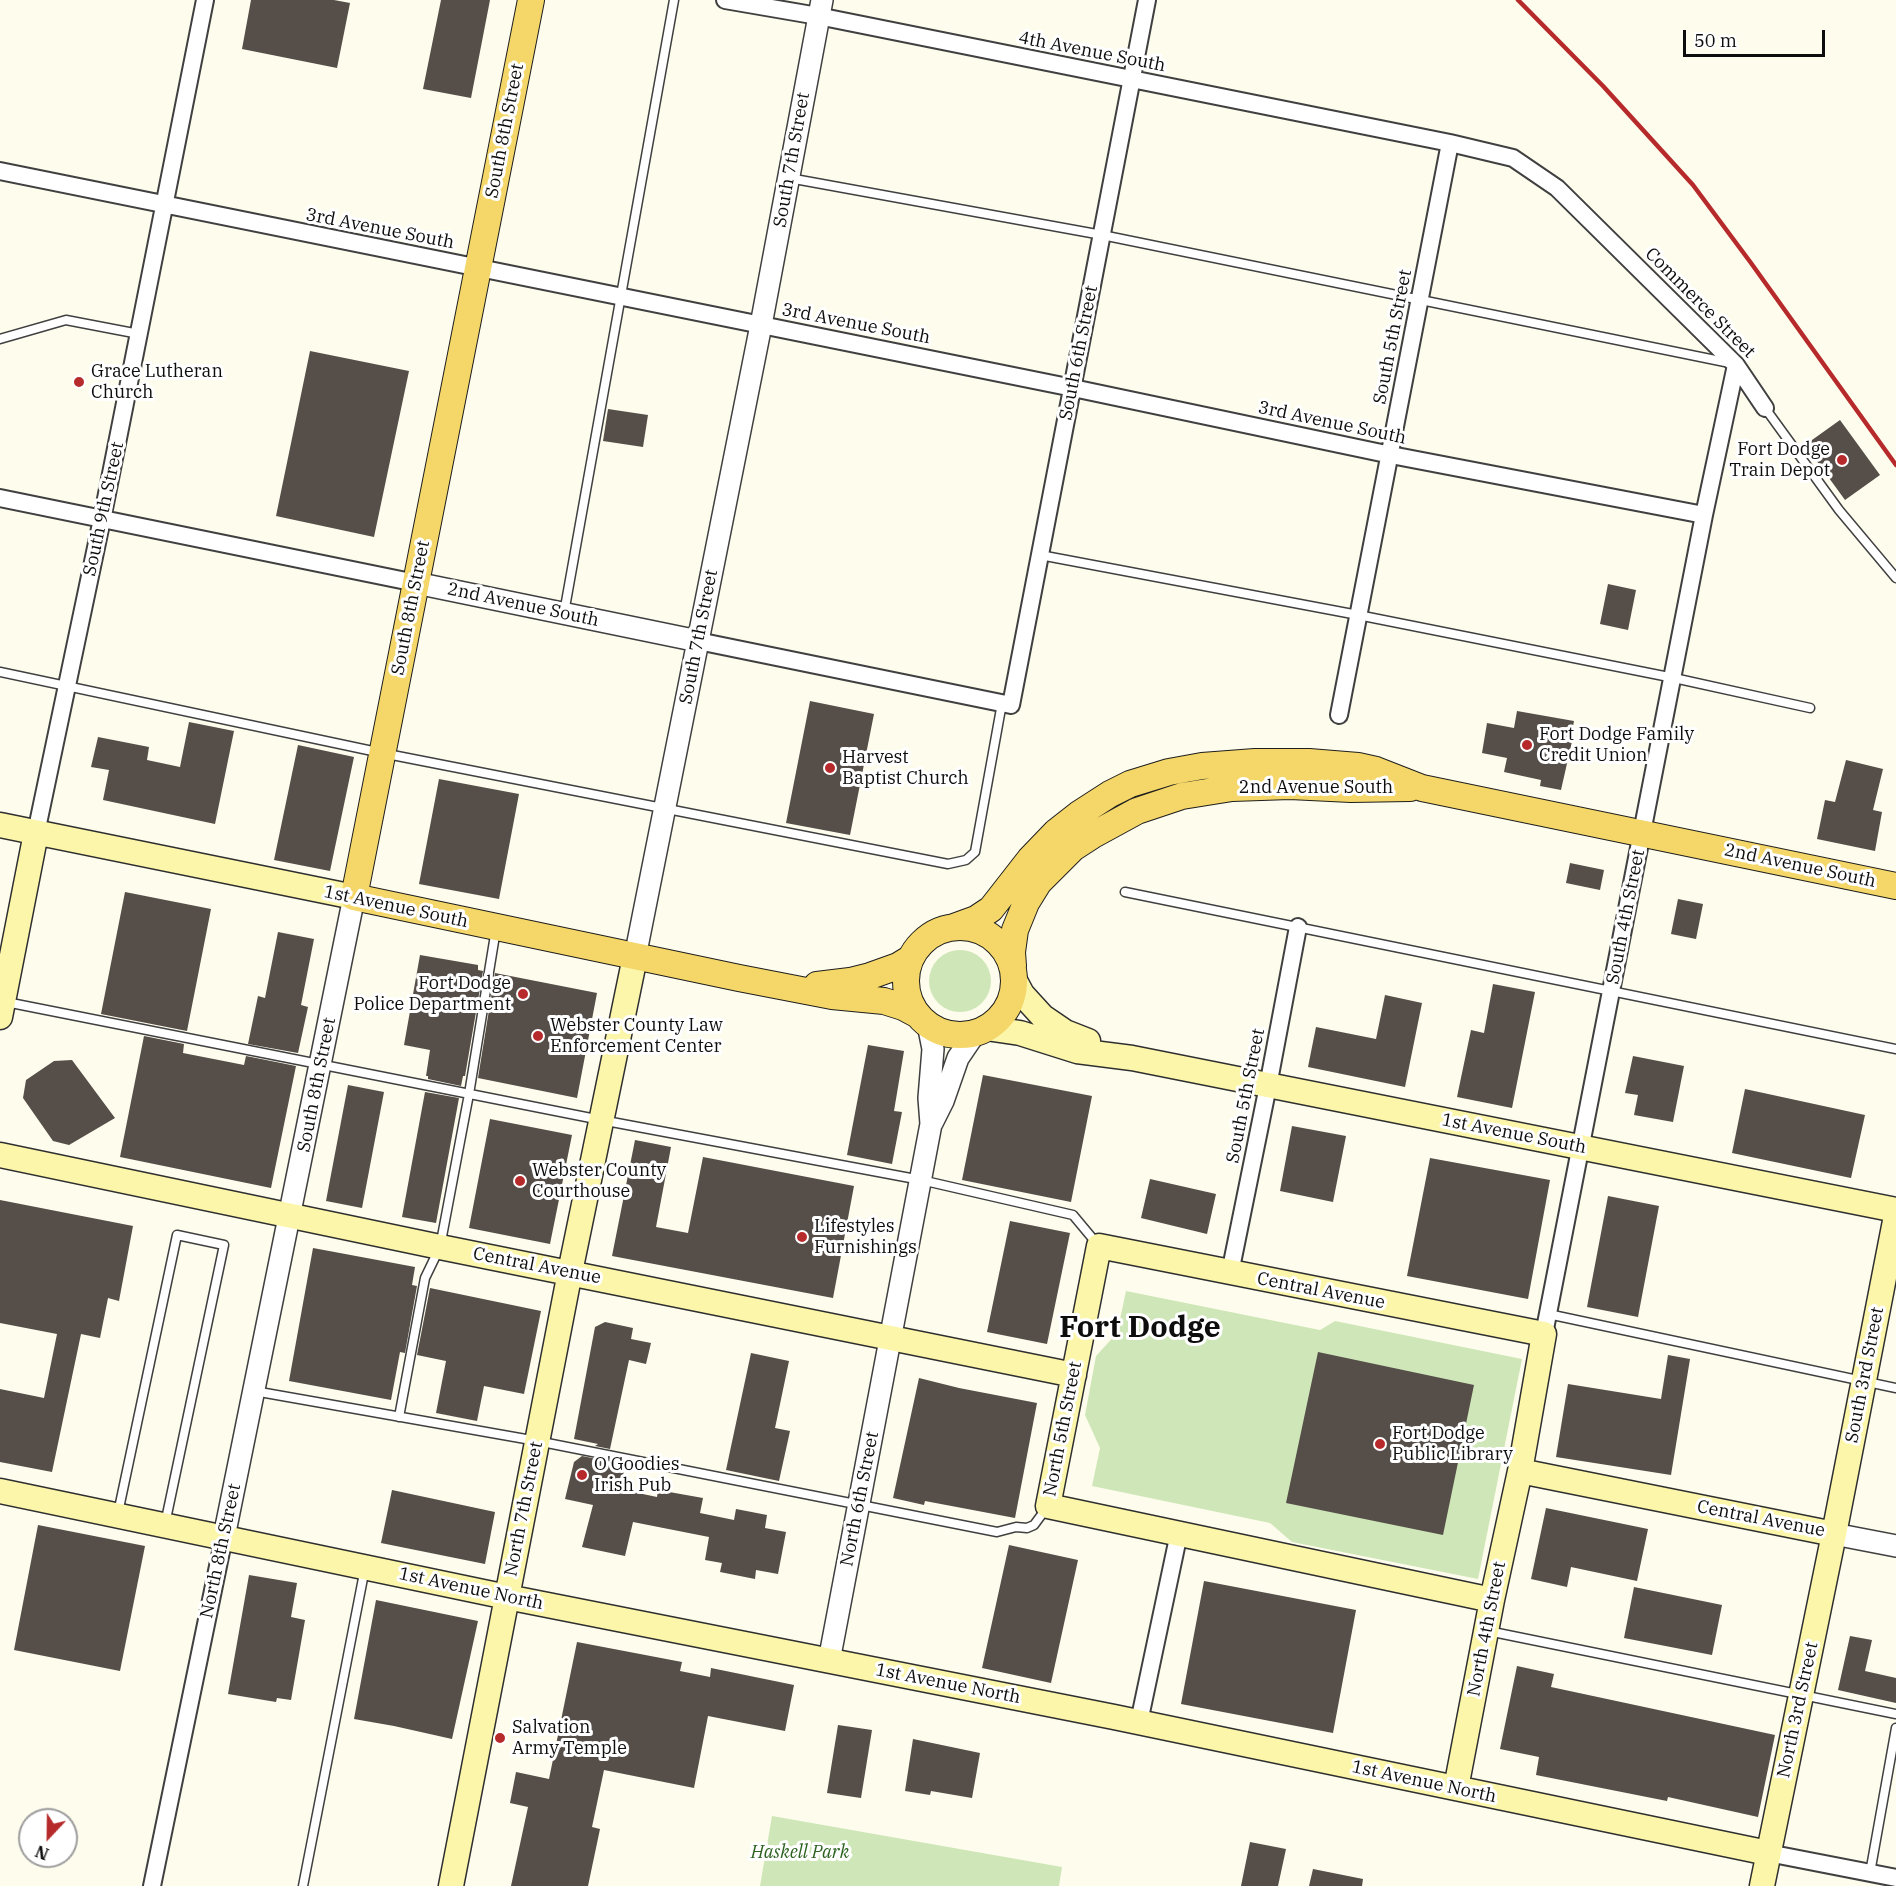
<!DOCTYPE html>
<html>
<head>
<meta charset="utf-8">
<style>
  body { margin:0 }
  #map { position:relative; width:1896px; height:1886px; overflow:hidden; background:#fefced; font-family:"IBM Plex Serif",serif }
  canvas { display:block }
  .north { position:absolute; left:18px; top:1808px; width:60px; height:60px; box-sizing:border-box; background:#fff; border:2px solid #9e9e9e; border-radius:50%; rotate:202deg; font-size:16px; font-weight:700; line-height:24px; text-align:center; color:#0d0d0d }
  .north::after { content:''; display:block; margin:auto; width:21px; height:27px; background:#b72a2b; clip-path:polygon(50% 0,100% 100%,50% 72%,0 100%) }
  .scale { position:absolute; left:1683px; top:30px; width:142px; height:27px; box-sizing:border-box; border:3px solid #0d0d0d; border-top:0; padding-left:8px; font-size:18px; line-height:21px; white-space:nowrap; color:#0d0d0d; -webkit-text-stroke:4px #fff; paint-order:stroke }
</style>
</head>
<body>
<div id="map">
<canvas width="1896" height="1886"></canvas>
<div class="north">N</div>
<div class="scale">50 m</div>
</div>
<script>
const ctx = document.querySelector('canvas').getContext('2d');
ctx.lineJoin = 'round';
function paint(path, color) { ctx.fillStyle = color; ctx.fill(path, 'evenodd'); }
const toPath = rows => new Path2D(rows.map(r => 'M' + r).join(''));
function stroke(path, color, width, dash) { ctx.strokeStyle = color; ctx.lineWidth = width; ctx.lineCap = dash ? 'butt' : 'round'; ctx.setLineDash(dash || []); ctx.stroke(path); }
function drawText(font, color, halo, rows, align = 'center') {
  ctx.font = font + ' "IBM Plex Serif",serif'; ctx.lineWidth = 6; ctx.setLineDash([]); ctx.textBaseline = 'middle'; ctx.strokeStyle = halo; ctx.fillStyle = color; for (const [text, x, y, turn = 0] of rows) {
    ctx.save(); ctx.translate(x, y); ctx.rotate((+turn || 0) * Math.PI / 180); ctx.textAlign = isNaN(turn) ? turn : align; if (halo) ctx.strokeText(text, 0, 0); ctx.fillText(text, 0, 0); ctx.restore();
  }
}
paint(toPath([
  '929 981a31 31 0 1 1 62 0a31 31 0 1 1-62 0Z',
  [1126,1291,1320,1330,1335,1321,1522,1359,1478,1579,1292,1542,1270,1523,1092,1486,1100,1448,1085,1415,1096,1356,1117,1333],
  [772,1816,1062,1867,1059,1886,760,1886]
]), '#cfe7b8');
paint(toPath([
  [251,0,334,0,350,3,337,68,242,49],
  [441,0,490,0,471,98,423,89],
  [310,351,409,371,374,537,276,516],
  [608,409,648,415,643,447,603,441],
  [1840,420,1880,475,1845,500,1805,445],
  [1608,584,1636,590,1628,630,1600,624],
  [810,701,874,714,850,835,786,823],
  [1517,711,1574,721,1571,737,1573,737,1561,790,1540,786,1541,780,1504,772,1507,758,1482,753,1487,723,1514,728],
  [189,722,234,731,215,824,103,800,109,770,91,767,98,737,149,747,147,760,180,767],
  [298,745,354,757,330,871,274,860],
  [1846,760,1883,769,1873,810,1882,812,1875,851,1817,839,1825,800,1835,802],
  [439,779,519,794,499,899,419,884],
  [1570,863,1604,870,1600,890,1566,883],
  [125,892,211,909,187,1031,101,1014],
  [1678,899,1703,904,1696,939,1671,934],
  [278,932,314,939,301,1005,308,1007,298,1053,248,1044,258,996,265,998],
  [420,955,478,965,478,970,483,971,465,1076,463,1076,461,1086,428,1079,428,1076,426,1076,430,1050,404,1045],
  [495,973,597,993,577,1098,478,1078],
  [1493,984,1535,992,1512,1108,1457,1097,1471,1030,1484,1033],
  [1385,995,1422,1003,1405,1087,1308,1067,1316,1027,1376,1039],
  [144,1036,184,1044,183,1053,244,1065,246,1056,296,1066,271,1188,120,1157],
  [868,1045,904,1051,894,1111,902,1112,892,1164,847,1155],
  [1633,1056,1684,1066,1673,1122,1634,1115,1638,1095,1625,1093],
  [72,1060,115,1118,69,1145,53,1141,23,1098,26,1080,54,1061],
  [983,1075,1092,1096,1071,1202,962,1180],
  [348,1085,384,1092,362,1208,326,1201],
  [1745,1089,1865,1115,1851,1178,1732,1153],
  [425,1092,459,1098,436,1223,402,1217],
  [490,1119,572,1135,550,1244,469,1228],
  [1292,1126,1346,1136,1333,1202,1280,1191],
  [635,1140,671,1147,656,1227,688,1233,703,1157,854,1186,833,1298,612,1256],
  [1430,1158,1550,1180,1528,1299,1407,1276],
  [1150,1179,1216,1194,1207,1234,1141,1218],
  [1608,1196,1659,1206,1638,1317,1587,1307],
  [0,1200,133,1226,119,1301,108,1298,100,1338,81,1334,52,1472,0,1462,0,1389,44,1398,57,1334,0,1323],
  [1010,1221,1070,1233,1047,1344,987,1332],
  [313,1248,415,1267,412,1285,417,1286,405,1353,400,1352,391,1400,289,1381],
  [430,1288,541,1311,524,1394,484,1386,477,1421,436,1413,446,1361,417,1355],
  [605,1322,633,1328,631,1339,651,1343,646,1364,629,1360,610,1449,595,1446,598,1444,574,1439,595,1327],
  [1318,1352,1474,1385,1443,1535,1286,1503],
  [751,1353,789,1361,775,1428,790,1431,779,1481,726,1470],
  [1668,1355,1690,1359,1671,1475,1556,1457,1568,1384,1661,1399],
  [919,1378,959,1388,1037,1403,1015,1518,925,1501,924,1505,893,1498],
  [582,1456,607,1461,606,1464,625,1468,619,1489,657,1497,658,1490,703,1498,700,1513,734,1520,736,1509,767,1515,765,1528,786,1532,778,1574,756,1570,755,1579,720,1572,722,1563,705,1560,709,1537,633,1522,625,1556,582,1547,593,1505,565,1499,574,1462],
  [392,1490,495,1512,485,1564,381,1543],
  [1546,1508,1648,1529,1637,1581,1571,1567,1567,1587,1531,1579],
  [38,1525,145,1546,120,1671,14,1650],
  [1009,1545,1078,1560,1051,1683,982,1668],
  [249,1575,297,1583,291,1617,305,1620,291,1700,277,1698,276,1702,228,1694],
  [1204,1581,1356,1610,1333,1733,1181,1704],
  [1634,1587,1722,1605,1712,1655,1624,1638],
  [376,1600,478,1621,452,1739,394,1726,354,1719],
  [1850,1636,1872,1640,1865,1671,1896,1678,1896,1703,1838,1690],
  [577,1642,682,1662,680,1671,710,1677,711,1668,794,1685,785,1731,708,1716,694,1788,604,1770,592,1827,600,1829,588,1886,511,1886,528,1807,510,1803,516,1772,549,1779],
  [1517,1666,1554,1674,1551,1687,1775,1735,1758,1817,1668,1797,1667,1801,1536,1775,1539,1757,1500,1749],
  [838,1725,872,1730,861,1798,827,1793],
  [913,1739,980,1753,972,1798,931,1791,930,1795,905,1791],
  [1250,1842,1286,1849,1278,1886,1241,1886],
  [1313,1869,1363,1879,1362,1886,1309,1886]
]), '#554e49');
const service = toPath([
  [789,178,1102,235,1730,363],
  [0,339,66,320,139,334],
  [1765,408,1839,510,1896,578],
  [1040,555,1358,615,1674,678,1810,708],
  [564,613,674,0],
  [0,672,382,753,948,864,966,860,975,852,1002,703],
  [1125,892,1896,1049],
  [6,1002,601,1120,921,1180,1073,1215,1098,1245],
  [1548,1314,1896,1388],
  [254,1391,537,1441,997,1532,1016,1527,1027,1528,1034,1525,1048,1506],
  [399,1417,425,1278,440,1247,469,1094,496,929],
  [118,1513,177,1235,224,1245,165,1524],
  [1488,1631,1896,1714],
  [1870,1873,1896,1728],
  [303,1886,365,1568]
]);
const minor = toPath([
  [725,0,818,16,1450,143,1513,158,1557,188,1736,365,1765,408],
  [0,171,1073,388,1391,455,1704,515],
  [0,498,416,583],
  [698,641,1011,705,1147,0],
  [1339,715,1450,143],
  [36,833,102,519,205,0],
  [1230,1273,1268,1086,1298,927],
  [1544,1334,1704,515,1736,365],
  [1139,1722,1179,1533],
  [1768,1853,1896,1878],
  [152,1886,224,1537]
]);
const tertiary = toPath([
  [416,583,698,641],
  [635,957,761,325,822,0],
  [932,1123,943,1101,958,1058,975,1033],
  [1834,1534,1896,1546],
  [224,1537,354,897],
  [829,1661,931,1124,929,1098,933,1049,928,1024]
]);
const secondary = toPath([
  [0,825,354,897],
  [1014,979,1022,994,1043,1017,1065,1032,1088,1041],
  [0,1017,36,833],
  [986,1028,1020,1033,1077,1051,1132,1058,1896,1210],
  [0,1155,440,1247,1074,1375],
  [1520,1471,1834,1534],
  [0,1491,507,1597,1114,1717,1768,1853],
  [1456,1788,1492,1600,1520,1471,1544,1334,1099,1246,1048,1506,1492,1600],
  [451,1886,570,1272,635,957],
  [1762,1886,1834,1534,1896,1216]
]);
const primary = toPath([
  [531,0,354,897,739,978,832,996,884,1001,903,1007,918,1015],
  '906 981a54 54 0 1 1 108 0a54 54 0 1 1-108 0Z',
  [954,927,976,919,991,909,1030,859,1056,832,1079,814,1110,794,1130,784,1169,772,1202,766,1255,762,1309,762,1358,766,1376,770,1422,788,1896,886],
  [1013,966,1012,952,1015,930,1026,903,1039,882,1073,848,1093,835,1137,811,1182,796,1232,788,1290,786,1351,789,1410,788],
  [817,985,850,981,870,976,898,966,911,958]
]);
stroke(service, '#404040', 11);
stroke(minor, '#404040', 20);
stroke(tertiary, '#404040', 24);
stroke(secondary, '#2f2f2f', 27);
stroke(primary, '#1e1e1e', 28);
stroke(service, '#fff', 8);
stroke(minor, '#fff', 16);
stroke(tertiary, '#fff', 21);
stroke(secondary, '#fcf6aa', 24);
stroke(primary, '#f4d768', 26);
stroke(toPath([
  [1518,0,1603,86,1693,185,1751,263,1896,465]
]), '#b72a2b', 4.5);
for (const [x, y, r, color] of [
  [79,382,6,"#b72a2b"],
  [1842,460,6,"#b72a2b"],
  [1527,745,6,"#b72a2b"],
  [830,768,6,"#b72a2b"],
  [523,994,6,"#b72a2b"],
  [538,1036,6,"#b72a2b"],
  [520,1181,6,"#b72a2b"],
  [802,1237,6,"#b72a2b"],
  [1380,1444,6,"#b72a2b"],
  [582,1475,6,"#b72a2b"],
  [500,1738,6,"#b72a2b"]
]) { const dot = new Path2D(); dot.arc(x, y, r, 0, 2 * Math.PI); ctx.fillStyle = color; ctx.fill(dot); stroke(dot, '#fff', 2); }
drawText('18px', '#0d0d0d', '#fff', [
  ["4th Avenue South",1092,52,11],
  ["South 8th Street",505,131,-79],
  ["South 7th Street",792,160,-80],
  ["3rd Avenue South",380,229,11],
  ["Commerce Street",1700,303,45],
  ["3rd Avenue South",856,324,11],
  ["South 5th Street",1393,337,-79],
  ["South 6th Street",1079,353,-79],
  ["3rd Avenue South",1332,423,12],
  ["South 9th Street",104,509,-78],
  ["2nd Avenue South",523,605,12],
  ["South 8th Street",411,608,-79],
  ["South 7th Street",699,637,-79],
  ["2nd Avenue South",1316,788],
  ["2nd Avenue South",1800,866,12],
  ["1st Avenue South",396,907,12],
  ["South 4th Street",1626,917,-79],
  ["South 8th Street",317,1085,-79],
  ["South 5th Street",1246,1096,-79],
  ["1st Avenue South",1514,1134,11],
  ["Central Avenue",537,1266,11],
  ["Central Avenue",1321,1291,11],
  ["South 3rd Street",1865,1375,-79],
  ["North 5th Street",1063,1429,-79],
  ["North 6th Street",860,1499,-79],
  ["North 7th Street",524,1509,-79],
  ["Central Avenue",1761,1519,11],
  ["North 8th Street",221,1551,-78],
  ["1st Avenue North",471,1589,12],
  ["North 4th Street",1487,1629,-79],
  ["1st Avenue North",948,1684,11],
  ["North 3rd Street",1798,1710,-78],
  ["1st Avenue North",1424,1782,12]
]);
drawText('18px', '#0d0d0d', '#fff', [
  ["Grace Lutheran",91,372],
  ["Church",91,393],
  ["Fort Dodge",1830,450,"right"],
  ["Train Depot",1830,471,"right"],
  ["Fort Dodge Family",1539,735],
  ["Credit Union",1539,756],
  ["Harvest",842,758],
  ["Baptist Church",842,779],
  ["Fort Dodge",511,984,"right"],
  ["Police Department",511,1005,"right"],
  ["Webster County Law",550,1026],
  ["Enforcement Center",550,1047],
  ["Webster County",532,1171],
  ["Courthouse",532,1192],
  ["Lifestyles",814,1227],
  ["Furnishings",814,1248],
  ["Fort Dodge",1392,1434],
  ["Public Library",1392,1455],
  ["O'Goodies",594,1465],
  ["Irish Pub",594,1486],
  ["Salvation",512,1728],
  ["Army Temple",512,1749]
], 'left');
drawText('italic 18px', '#2b621f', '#fff', [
  ["Haskell Park",800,1853]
]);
drawText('bold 30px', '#0d0d0d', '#fff', [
  ["Fort Dodge",1140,1328]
]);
</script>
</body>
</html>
